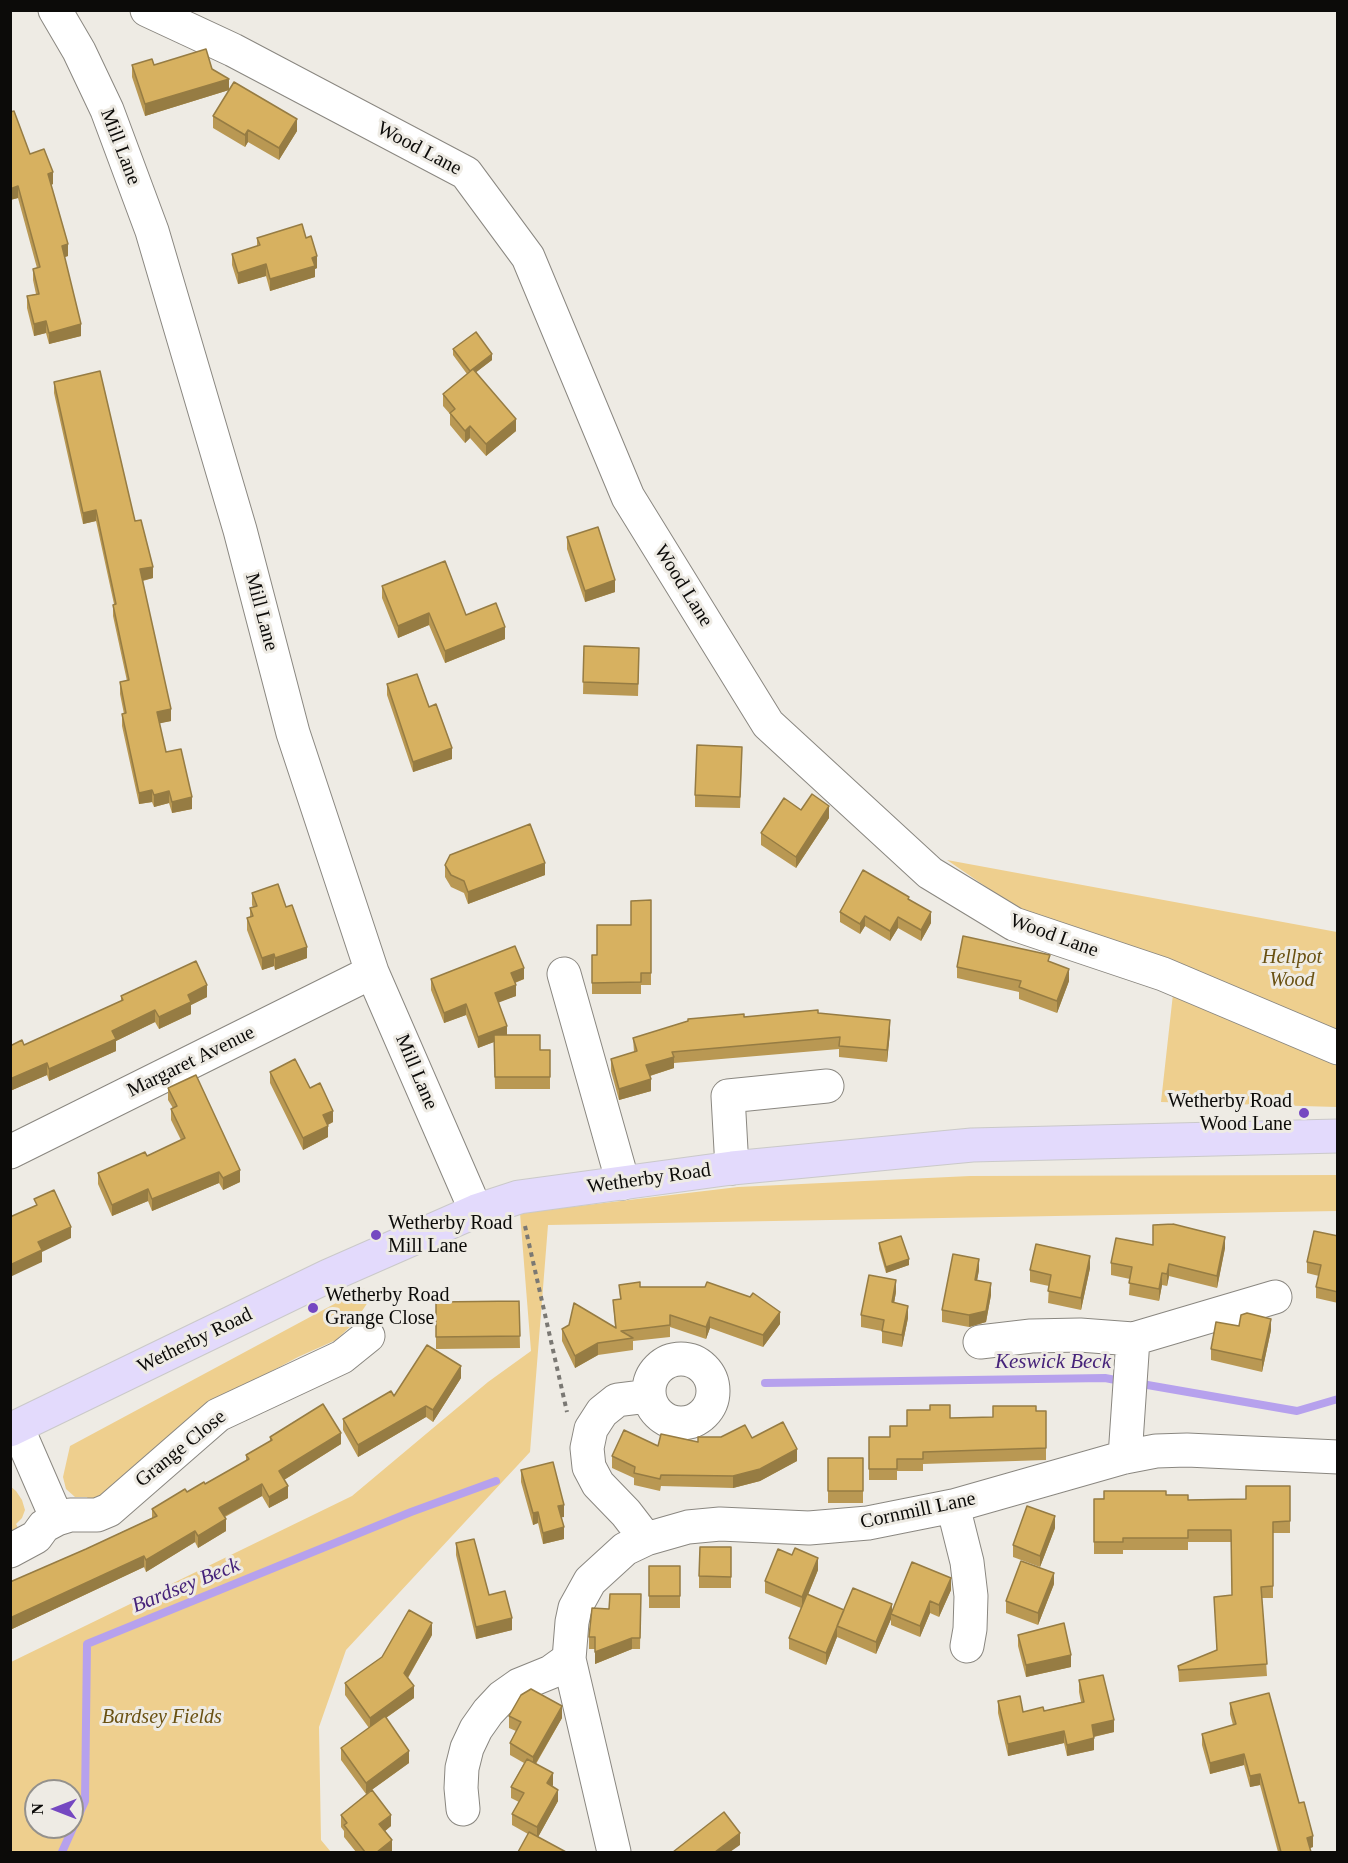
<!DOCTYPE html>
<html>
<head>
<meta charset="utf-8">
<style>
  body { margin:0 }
  #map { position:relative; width:1348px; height:1863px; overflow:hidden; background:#eeebe4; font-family:Georgia,serif }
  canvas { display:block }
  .frame { position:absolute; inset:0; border:12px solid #0c0b09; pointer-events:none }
  .north { position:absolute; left:24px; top:1779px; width:60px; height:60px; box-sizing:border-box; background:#eeebe4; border:2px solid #94918c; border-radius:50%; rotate:270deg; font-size:16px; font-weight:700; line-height:24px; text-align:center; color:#0c0b09 }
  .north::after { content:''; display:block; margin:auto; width:21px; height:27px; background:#7548c1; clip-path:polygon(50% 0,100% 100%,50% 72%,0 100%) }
</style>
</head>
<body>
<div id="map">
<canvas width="1348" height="1863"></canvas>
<div class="frame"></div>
<div class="north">N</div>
</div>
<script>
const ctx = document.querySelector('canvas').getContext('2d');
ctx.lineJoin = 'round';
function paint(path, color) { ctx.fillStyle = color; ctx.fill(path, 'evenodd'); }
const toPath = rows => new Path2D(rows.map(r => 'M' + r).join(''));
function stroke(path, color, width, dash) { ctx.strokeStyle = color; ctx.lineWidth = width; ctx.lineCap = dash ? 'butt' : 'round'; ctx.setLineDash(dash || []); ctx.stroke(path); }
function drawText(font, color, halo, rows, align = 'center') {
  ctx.font = font + ' Georgia,serif'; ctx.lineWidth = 6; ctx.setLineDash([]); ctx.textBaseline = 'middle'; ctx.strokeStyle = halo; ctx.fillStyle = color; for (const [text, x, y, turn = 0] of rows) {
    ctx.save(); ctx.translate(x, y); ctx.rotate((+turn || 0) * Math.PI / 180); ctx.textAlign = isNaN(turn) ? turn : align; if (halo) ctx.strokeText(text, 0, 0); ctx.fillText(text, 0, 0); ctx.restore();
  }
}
paint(toPath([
  [947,860,1337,932,1337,1036,1027,915],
  [1173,994,1337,1058,1337,1107,1161,1102],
  [1337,1175,1337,1211,548,1225,530,1452,346,1650,319,1727,321,1840,331,1852,11,1852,11,1662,352,1496,488,1382,531,1351,520,1213,738,1187,970,1176],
  [36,1791,72,1791,72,1827,36,1827],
  [364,1288,370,1299,354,1323,336,1340,298,1357,218,1400,92,1505,87,1497,75,1497,66,1489,63,1477,70,1446],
  [10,1486,16,1491,22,1500,25,1510,22,1518,16,1524,20,1531,10,1535]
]), '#eecf8e');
stroke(toPath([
  [765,1383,1105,1378,1121,1381],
  [1136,1383,1297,1411,1338,1399],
  [62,1852,85,1801,87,1644,411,1512,496,1481]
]), '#b6a1ed', 8);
const minor = toPath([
  [55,10,79,51,107,110,152,231,240,530,293,733,372,972,476,1211],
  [147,10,233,50,466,173,528,257,628,497,768,724,930,873,1014,924,1163,974,1338,1048],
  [564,974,623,1183],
  [10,1152,372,972],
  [732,1168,728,1096,827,1086],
  [980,1342,1031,1336,1080,1335,1133,1339,1275,1297],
  '649 1391a32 32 0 1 1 64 0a32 32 0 1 1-64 0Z',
  [17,1427,57,1519],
  [1125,1457,1133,1339],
  [953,1506,967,1562,971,1596,970,1629,967,1646],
  [646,1539,626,1513,598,1484,589,1467,587,1448,591,1429,602,1412,617,1400,649,1396],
  [10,1551,36,1537,44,1526,57,1519,70,1515,97,1515,109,1510,218,1415,342,1357,368,1336],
  [569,1659,614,1852],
  [463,1809,461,1788,462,1768,467,1748,476,1729,488,1712,502,1697,519,1685,551,1672,569,1659,572,1622,575,1608,590,1581,625,1549,646,1539,688,1527,720,1524,809,1528,868,1523,953,1506,1125,1457,1156,1451,1187,1450,1338,1457]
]);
const major = toPath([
  [10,1430,328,1276,476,1211,519,1197,732,1168,972,1145,1338,1136]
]);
stroke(minor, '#8a8780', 35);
stroke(major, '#cac9c9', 35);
stroke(toPath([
  [525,1226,567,1412]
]), '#7a7873', 4, [4.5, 4.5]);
stroke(minor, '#fff', 33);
stroke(major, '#e3dafc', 33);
paint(toPath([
  [132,65,212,69,229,90,297,131,279,160,248,142,245,147,213,128,213,116,229,90,145,116,132,77],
  [30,154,53,184,51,185,68,256,64,257,81,336,49,344,46,333,34,336,27,308,27,296,36,294,33,280,33,269,37,268,18,198,10,200],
  [257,238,306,238,317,268,315,269,315,277,270,291,266,276,238,284,232,265,232,254,257,246],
  [453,349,492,360,476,372,516,431,486,456,470,438,465,443,450,425,450,414,443,406,443,394,467,374,453,355],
  [54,382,135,521,153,578,143,581,171,721,159,723,166,752,192,809,172,813,169,803,154,807,152,802,139,804,122,726,122,714,124,714,120,694,120,682,127,681,113,616,113,605,114,604,96,521,83,524,54,393],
  [567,537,615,592,585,602,567,549],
  [382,586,466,615,505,639,445,663,429,625,398,638,382,598],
  [584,646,639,660,638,696,583,694],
  [387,684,429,707,452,759,413,772,387,695],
  [742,758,740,808,695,807,695,795],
  [801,810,829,818,796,868,761,845,761,833],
  [445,865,545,875,468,904,464,893,451,887,445,877],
  [252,893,286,907,307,958,275,970,274,966,262,970,247,930,247,918,250,917,250,908,253,907,252,905],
  [651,900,651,985,641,985,641,994,592,994,592,955,597,955,631,925],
  [909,900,931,923,921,941,898,928,890,941,865,926,860,934,840,922,840,912],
  [1050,962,1069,981,1057,1013,1019,999,1019,992,957,978,957,967],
  [431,979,524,979,515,983,516,996,498,1002,507,1035,540,1050,550,1050,550,1089,495,1089,494,1042,478,1048,466,1015,444,1023,431,990],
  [121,996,207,997,191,1005,191,1014,159,1029,155,1022,116,1041,116,1051,49,1081,47,1075,10,1091,10,1046,24,1045,121,1001],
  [818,1013,890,1032,887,1062,839,1057,839,1049,674,1063,674,1068,650,1076,651,1091,619,1100,611,1071,611,1059,634,1052,633,1038,744,1017],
  [270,1072,310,1088,333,1122,328,1125,328,1137,303,1150,270,1083],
  [168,1088,240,1182,223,1190,219,1183,152,1211,148,1201,112,1216,98,1184,98,1173,147,1156,181,1140,171,1120,171,1109,173,1108,168,1100],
  [1338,1236,1338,1303,1316,1298,1316,1287,1319,1276,1307,1273,1307,1262],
  [879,1243,909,1265,886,1273,879,1249],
  [1153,1245,1225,1248,1217,1288,1169,1276,1167,1286,1162,1285,1159,1301,1129,1295,1130,1279,1111,1275,1111,1263],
  [1090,1268,1081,1310,1048,1303,1049,1286,1030,1282,1030,1270],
  [979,1270,977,1280,991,1295,986,1322,969,1327,942,1322,942,1310],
  [619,1285,640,1287,780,1324,763,1347,710,1328,706,1339,670,1327,670,1337,633,1341,633,1350,598,1355,575,1368,562,1341,562,1329,615,1327,613,1300,620,1299],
  [896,1292,894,1303,908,1318,902,1347,882,1343,882,1331,861,1327,861,1315],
  [519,1301,520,1348,436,1349,436,1302],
  [1271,1330,1262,1372,1211,1360,1211,1349],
  [461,1378,433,1422,426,1417,358,1457,343,1430,343,1419,394,1396],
  [1036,1411,1046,1411,1046,1460,923,1464,923,1471,897,1471,897,1480,869,1480,869,1437,890,1437,907,1426,950,1418,993,1417],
  [270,1437,341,1444,284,1480,288,1498,269,1508,262,1496,225,1517,226,1531,198,1548,195,1542,146,1572,144,1567,10,1630,10,1582,86,1549,152,1518,152,1509,205,1484,246,1461,246,1455,270,1442],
  [752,1438,797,1461,760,1481,733,1488,661,1486,660,1491,634,1485,634,1478,612,1468,612,1456,658,1446,698,1442],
  [828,1458,863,1458,863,1503,828,1503],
  [521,1470,564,1517,561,1517,564,1539,543,1544,538,1523,533,1525,521,1482],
  [1290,1486,1290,1533,1273,1533,1273,1598,1262,1598,1267,1676,1179,1682,1178,1666,1217,1651,1214,1597,1232,1595,1231,1542,1188,1542,1188,1550,1123,1550,1123,1554,1094,1554,1094,1499,1166,1495,1188,1500,1246,1499],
  [1055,1528,1040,1567,1013,1557,1013,1545],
  [456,1543,489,1595,512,1630,476,1639,456,1555],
  [731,1547,731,1588,699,1588,699,1576],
  [649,1566,680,1566,680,1608,649,1608],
  [818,1570,808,1595,844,1610,892,1610,951,1590,939,1617,930,1613,920,1637,891,1625,891,1619,876,1654,837,1637,826,1665,789,1649,789,1638,801,1608,765,1593,765,1581],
  [1054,1584,1038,1625,1006,1613,1006,1601],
  [641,1594,640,1649,632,1649,595,1664,595,1649,589,1649,589,1637,609,1609],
  [432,1635,408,1678,414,1698,386,1718,409,1763,366,1794,341,1760,341,1748,369,1728,345,1695,345,1683],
  [1018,1635,1071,1667,1026,1677,1018,1646],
  [1079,1680,1114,1732,1094,1737,1094,1750,1067,1756,1064,1743,1008,1756,998,1713,998,1701,1023,1712,1044,1711,1081,1702,1079,1692],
  [1230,1703,1299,1803,1313,1847,1310,1848,1311,1852,1278,1852,1260,1785,1250,1787,1244,1765,1210,1774,1202,1745,1202,1734,1233,1725,1230,1714],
  [509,1716,562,1718,536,1764,553,1785,552,1786,558,1801,538,1837,528,1834,512,1825,512,1814,519,1802,511,1798,511,1787,524,1763,510,1755,510,1743,516,1731,509,1728],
  [341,1815,391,1826,385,1831,392,1852,356,1852,344,1837,344,1831,341,1827]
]), '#b99853');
paint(toPath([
  [229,79,229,90,145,116,145,104],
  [297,119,297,131,279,160,279,148],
  [248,130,248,142,245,147,245,135],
  [53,172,53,184,48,186,48,174],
  [18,186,18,198,10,200,10,189],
  [68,244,68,256,62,258,62,246],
  [317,256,317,268,315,269,315,277,270,291,270,279,312,258],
  [266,264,266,276,238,284,238,273],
  [46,321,46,333,34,336,34,324],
  [81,324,81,336,49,344,49,333],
  [492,354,492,360,470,377,470,371],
  [516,419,516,431,486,456,486,444],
  [470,426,470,438,465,443,465,431],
  [96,510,96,521,83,524,83,513],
  [153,567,153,578,140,581,140,569],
  [615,580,615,592,585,602,585,591],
  [429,613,429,625,398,638,398,626],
  [505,627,505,639,445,663,445,651],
  [171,709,171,721,157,724,157,712],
  [452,748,452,759,413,772,413,762],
  [152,790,152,802,139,804,139,793],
  [169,791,169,803,154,807,154,795],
  [192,797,192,809,172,813,172,802],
  [829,806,829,818,796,868,796,857],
  [545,863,545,875,468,904,468,892],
  [931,912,931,923,921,941,921,930],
  [865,916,865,926,860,934,860,924],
  [898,917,898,928,890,941,890,931],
  [307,947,307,958,275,970,275,958],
  [274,954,274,966,262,970,262,958],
  [524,968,524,979,511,984,511,973],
  [1069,969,1069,981,1057,1013,1057,1001],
  [207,985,207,997,191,1005,191,1014,159,1029,159,1017,188,995],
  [516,985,516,996,495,1004,495,993],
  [466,1004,466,1015,444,1023,444,1013],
  [155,1010,155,1022,116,1041,116,1051,49,1081,49,1069,112,1031],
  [890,1020,890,1032,887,1062,887,1050],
  [507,1026,507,1037,478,1048,478,1037],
  [674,1057,674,1068,646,1077,646,1065],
  [47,1063,47,1075,10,1091,10,1079],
  [651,1079,651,1091,619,1100,619,1089],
  [333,1111,333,1122,323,1127,323,1115],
  [328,1126,328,1137,303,1150,303,1138],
  [240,1170,240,1182,223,1190,223,1178],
  [219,1172,219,1183,152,1211,152,1199],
  [148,1189,148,1201,112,1216,112,1205],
  [71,1227,71,1238,42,1252,42,1262,10,1277,10,1265,38,1242],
  [1225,1237,1225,1248,1217,1288,1217,1276],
  [1090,1256,1090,1268,1081,1310,1081,1298],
  [909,1259,909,1265,886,1273,886,1267],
  [979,1259,979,1270,975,1292,975,1280],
  [1169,1264,1169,1276,1167,1286,1167,1274],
  [1162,1273,1162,1285,1159,1301,1159,1289],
  [896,1280,896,1292,892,1314,892,1302],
  [991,1283,991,1295,986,1322,969,1327,969,1315],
  [908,1306,908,1318,902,1347,902,1335],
  [780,1312,780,1324,763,1347,763,1335],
  [710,1317,710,1328,706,1339,706,1327],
  [1271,1319,1271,1330,1262,1372,1262,1360],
  [598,1343,598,1355,575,1368,575,1356],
  [461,1366,461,1378,433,1422,433,1410],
  [426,1406,426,1417,358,1457,358,1445],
  [341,1433,341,1444,279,1483,279,1471],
  [797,1449,797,1461,760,1481,733,1488,733,1476],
  [262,1484,262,1496,219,1519,219,1508],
  [288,1486,288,1498,269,1508,269,1497],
  [564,1505,564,1517,558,1518,558,1506],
  [538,1512,538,1523,533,1525,533,1513],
  [1055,1516,1055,1528,1040,1567,1040,1556],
  [226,1519,226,1531,198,1548,198,1536],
  [564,1527,564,1539,543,1544,543,1533],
  [195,1531,195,1542,146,1572,146,1560],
  [144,1556,144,1567,10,1630,10,1618],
  [818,1558,818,1570,802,1609,802,1597],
  [1054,1573,1054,1584,1038,1625,1038,1613],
  [951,1578,951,1590,939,1617,939,1605],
  [930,1601,930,1613,920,1637,920,1626],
  [892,1604,892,1614,891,1614,891,1619,876,1654,876,1642],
  [512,1618,512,1630,476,1639,476,1627],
  [432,1623,432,1635,404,1684,404,1673],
  [837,1626,837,1637,826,1665,826,1653],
  [632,1638,632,1649,595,1664,595,1652],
  [1071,1655,1071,1667,1026,1677,1026,1665],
  [414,1686,414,1698,370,1729,370,1718],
  [562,1706,562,1718,533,1768,533,1757],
  [1114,1720,1114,1732,1092,1737,1092,1725],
  [1064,1731,1064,1743,1008,1756,1008,1744],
  [1094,1738,1094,1750,1067,1756,1067,1745],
  [409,1751,409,1763,366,1794,366,1783],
  [1244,1754,1244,1765,1210,1774,1210,1763],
  [553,1773,553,1785,547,1795,547,1783],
  [1260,1774,1260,1785,1250,1787,1250,1776],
  [558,1790,558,1801,537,1839,537,1827],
  [391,1815,391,1826,379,1836,379,1824],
  [740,1833,740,1845,730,1852,715,1852],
  [1313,1836,1313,1847,1307,1849,1307,1838],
  [392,1840,392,1852,377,1852]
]), '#967c43');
const building = toPath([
  [206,49,212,69,229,79,145,104,132,65,152,59,154,65,206,49],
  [234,82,297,119,279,148,248,130,245,135,213,116,234,82],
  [14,111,30,154,44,149,53,172,48,174,68,244,62,246,81,324,49,333,46,321,34,324,27,296,39,294,33,269,40,267,18,186,10,189,10,112,14,111],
  [302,224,306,238,311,236,317,256,312,258,315,266,270,279,266,264,238,273,232,254,260,245,257,238,302,224],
  [476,332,492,354,470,371,453,349,476,332],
  [473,369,516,419,486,444,470,426,465,431,450,413,455,409,443,394,473,369],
  [100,371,135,521,141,520,153,567,140,569,171,709,157,712,166,752,181,749,192,797,172,802,169,791,154,795,152,790,139,793,122,714,126,713,120,682,129,680,113,605,116,604,96,510,83,513,54,382,100,371],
  [598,527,615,580,585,591,567,537,598,527],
  [445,561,466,615,496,603,505,627,445,651,429,613,398,626,382,586,445,561],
  [584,646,639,648,638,684,583,682,584,646],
  [417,674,429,707,436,704,452,748,413,762,387,684,417,674],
  [697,745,742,747,740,797,695,795,697,745],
  [812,794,829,806,796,857,761,833,784,798,801,810,812,794],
  [530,824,545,863,468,892,464,881,451,875,445,865,450,855,530,824],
  [863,870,909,897,908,899,931,912,921,930,898,917,890,931,865,916,860,924,840,912,863,870],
  [278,884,286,907,292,905,307,947,275,958,274,954,262,958,247,918,253,916,250,908,257,906,252,893,278,884],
  [651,900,651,973,641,973,641,982,592,983,592,955,597,955,597,925,631,925,631,901,651,900],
  [963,936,1050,955,1048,961,1069,969,1057,1001,1019,987,1021,981,957,967,963,936],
  [515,946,524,968,511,973,516,985,495,993,507,1026,478,1037,466,1004,444,1013,431,979,515,946],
  [196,961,207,985,188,995,191,1002,159,1017,155,1010,112,1031,116,1039,49,1069,47,1063,10,1079,10,1046,22,1040,24,1045,123,1000,121,996,196,961],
  [818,1010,818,1013,890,1020,887,1050,839,1046,840,1037,672,1052,674,1057,646,1065,651,1079,619,1089,611,1059,637,1051,633,1038,688,1021,688,1019,744,1014,744,1017,818,1010],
  [494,1035,540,1035,540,1050,550,1050,550,1077,495,1077,494,1035],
  [295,1059,310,1088,320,1083,333,1111,323,1115,328,1126,303,1138,270,1072,295,1059],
  [196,1075,240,1170,223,1178,219,1172,152,1199,148,1189,112,1205,98,1173,145,1152,147,1156,185,1138,171,1109,177,1106,168,1088,196,1075],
  [54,1190,71,1227,38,1242,42,1250,10,1265,10,1217,37,1205,34,1199,54,1190],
  [1173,1224,1225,1237,1217,1276,1169,1264,1167,1274,1162,1273,1159,1289,1129,1283,1132,1267,1111,1263,1116,1238,1153,1245,1153,1225,1173,1224],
  [1314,1231,1338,1236,1338,1292,1316,1287,1321,1265,1307,1262,1314,1231],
  [901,1236,909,1259,886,1267,879,1243,901,1236],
  [1036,1244,1090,1256,1081,1298,1048,1291,1051,1275,1030,1270,1036,1244],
  [953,1254,979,1259,975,1280,991,1283,986,1311,969,1315,942,1310,953,1254],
  [869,1275,896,1280,892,1302,908,1306,902,1335,882,1331,884,1320,861,1315,869,1275],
  [640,1282,640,1287,705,1287,707,1282,750,1297,753,1293,780,1312,763,1335,710,1317,706,1327,670,1315,670,1325,621,1331,633,1338,598,1343,575,1356,562,1329,569,1325,574,1303,616,1328,613,1300,621,1299,619,1285,640,1282],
  [519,1301,520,1336,436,1337,436,1302,519,1301],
  [1247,1313,1271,1319,1262,1360,1211,1349,1216,1322,1239,1326,1241,1315,1247,1313],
  [427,1345,461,1366,433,1410,426,1406,358,1445,343,1419,391,1391,394,1396,427,1345],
  [323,1404,341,1433,279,1471,288,1486,269,1497,262,1484,219,1508,226,1519,198,1536,195,1531,146,1560,144,1556,10,1618,10,1582,86,1549,157,1516,152,1509,185,1489,187,1492,204,1482,205,1484,249,1459,246,1455,272,1440,270,1437,323,1404],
  [930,1405,950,1405,950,1418,993,1417,993,1406,1036,1406,1036,1411,1046,1411,1046,1448,923,1452,923,1459,897,1459,897,1469,869,1469,869,1437,890,1437,890,1426,907,1426,907,1410,930,1410,930,1405],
  [783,1422,797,1449,760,1469,733,1476,661,1475,660,1479,634,1473,635,1467,612,1456,624,1430,658,1446,661,1434,698,1442,698,1437,721,1437,745,1425,752,1438,783,1422],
  [828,1458,863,1458,863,1491,828,1491,828,1458],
  [553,1462,564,1505,558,1506,564,1527,543,1533,538,1512,533,1513,521,1470,553,1462],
  [1246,1486,1290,1486,1290,1521,1273,1522,1273,1586,1261,1587,1267,1664,1179,1670,1178,1666,1217,1650,1214,1597,1232,1595,1231,1530,1188,1530,1188,1538,1123,1538,1123,1542,1094,1542,1094,1499,1104,1499,1104,1491,1166,1491,1166,1495,1188,1495,1188,1500,1246,1499,1246,1486],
  [1027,1506,1055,1516,1040,1556,1013,1545,1027,1506],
  [474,1539,489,1595,505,1591,512,1618,476,1627,456,1543,474,1539],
  [700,1547,731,1547,731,1577,699,1576,700,1547],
  [795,1548,818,1558,802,1597,765,1581,778,1549,792,1555,795,1548],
  [1021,1561,1054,1573,1038,1613,1006,1601,1021,1561],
  [912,1562,951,1578,939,1605,930,1601,920,1626,891,1614,912,1562],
  [649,1566,680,1566,680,1596,649,1596,649,1566],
  [853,1588,892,1604,876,1642,837,1626,853,1588],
  [610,1594,641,1594,640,1638,632,1638,595,1652,595,1637,589,1637,592,1608,609,1609,610,1594],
  [807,1594,844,1610,826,1653,789,1638,807,1594],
  [409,1610,432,1623,404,1673,414,1686,370,1718,345,1683,382,1657,409,1610],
  [1064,1623,1071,1655,1026,1665,1018,1635,1064,1623],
  [1103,1675,1114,1720,1092,1725,1094,1738,1067,1745,1064,1731,1008,1744,998,1701,1020,1696,1023,1712,1043,1707,1044,1711,1084,1702,1079,1680,1103,1675],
  [531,1689,562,1706,533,1757,510,1743,521,1722,509,1716,521,1695,531,1689],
  [1269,1693,1299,1803,1304,1802,1313,1836,1307,1838,1311,1852,1281,1852,1260,1774,1250,1776,1244,1754,1210,1763,1202,1734,1236,1724,1230,1703,1269,1693],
  [385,1716,409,1751,366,1783,341,1748,385,1716],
  [527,1759,553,1773,547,1783,558,1790,537,1827,512,1814,524,1793,511,1787,527,1759],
  [372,1790,391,1815,379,1824,392,1840,377,1852,365,1852,344,1825,347,1823,341,1815,372,1790],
  [724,1812,740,1833,715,1852,673,1852,724,1812],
  [529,1832,566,1852,518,1852,529,1832]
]);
paint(building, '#d7b160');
stroke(building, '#967c43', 1.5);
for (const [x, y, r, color] of [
  [1304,1113,6,"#7548c1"],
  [376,1235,6,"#7548c1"],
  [313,1308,6,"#7548c1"]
]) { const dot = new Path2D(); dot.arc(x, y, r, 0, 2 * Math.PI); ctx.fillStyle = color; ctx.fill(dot); stroke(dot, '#eeebe4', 2); }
drawText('20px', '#0c0b09', '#eeebe4', [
  ["Mill Lane",120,147,69],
  ["Wood Lane",419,149,28],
  ["Wood Lane",683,586,58],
  ["Mill Lane",261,612,75],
  ["Wood Lane",1054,936,20],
  ["Margaret Avenue",191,1062,-26],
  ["Mill Lane",416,1072,67],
  ["Wetherby Road",649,1179,-8],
  ["Wetherby Road",195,1341,-26],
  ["Grange Close",181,1449,-39],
  ["Cornmill Lane",918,1511,-12]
]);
drawText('italic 20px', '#695011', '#eeebe4', [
  ["Hellpot",1292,958],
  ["Wood",1292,981],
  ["Bardsey Fields",162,1718]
]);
drawText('20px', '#0c0b09', '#eeebe4', [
  ["Wetherby Road",1292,1102,"right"],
  ["Wood Lane",1292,1125,"right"],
  ["Wetherby Road",388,1224],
  ["Mill Lane",388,1247],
  ["Wetherby Road",325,1296],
  ["Grange Close",325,1319]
], 'left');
drawText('italic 21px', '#46237a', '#eeebe4', [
  ["Keswick Beck",1053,1362],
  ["Bardsey Beck",186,1586,-22]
]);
</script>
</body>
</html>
